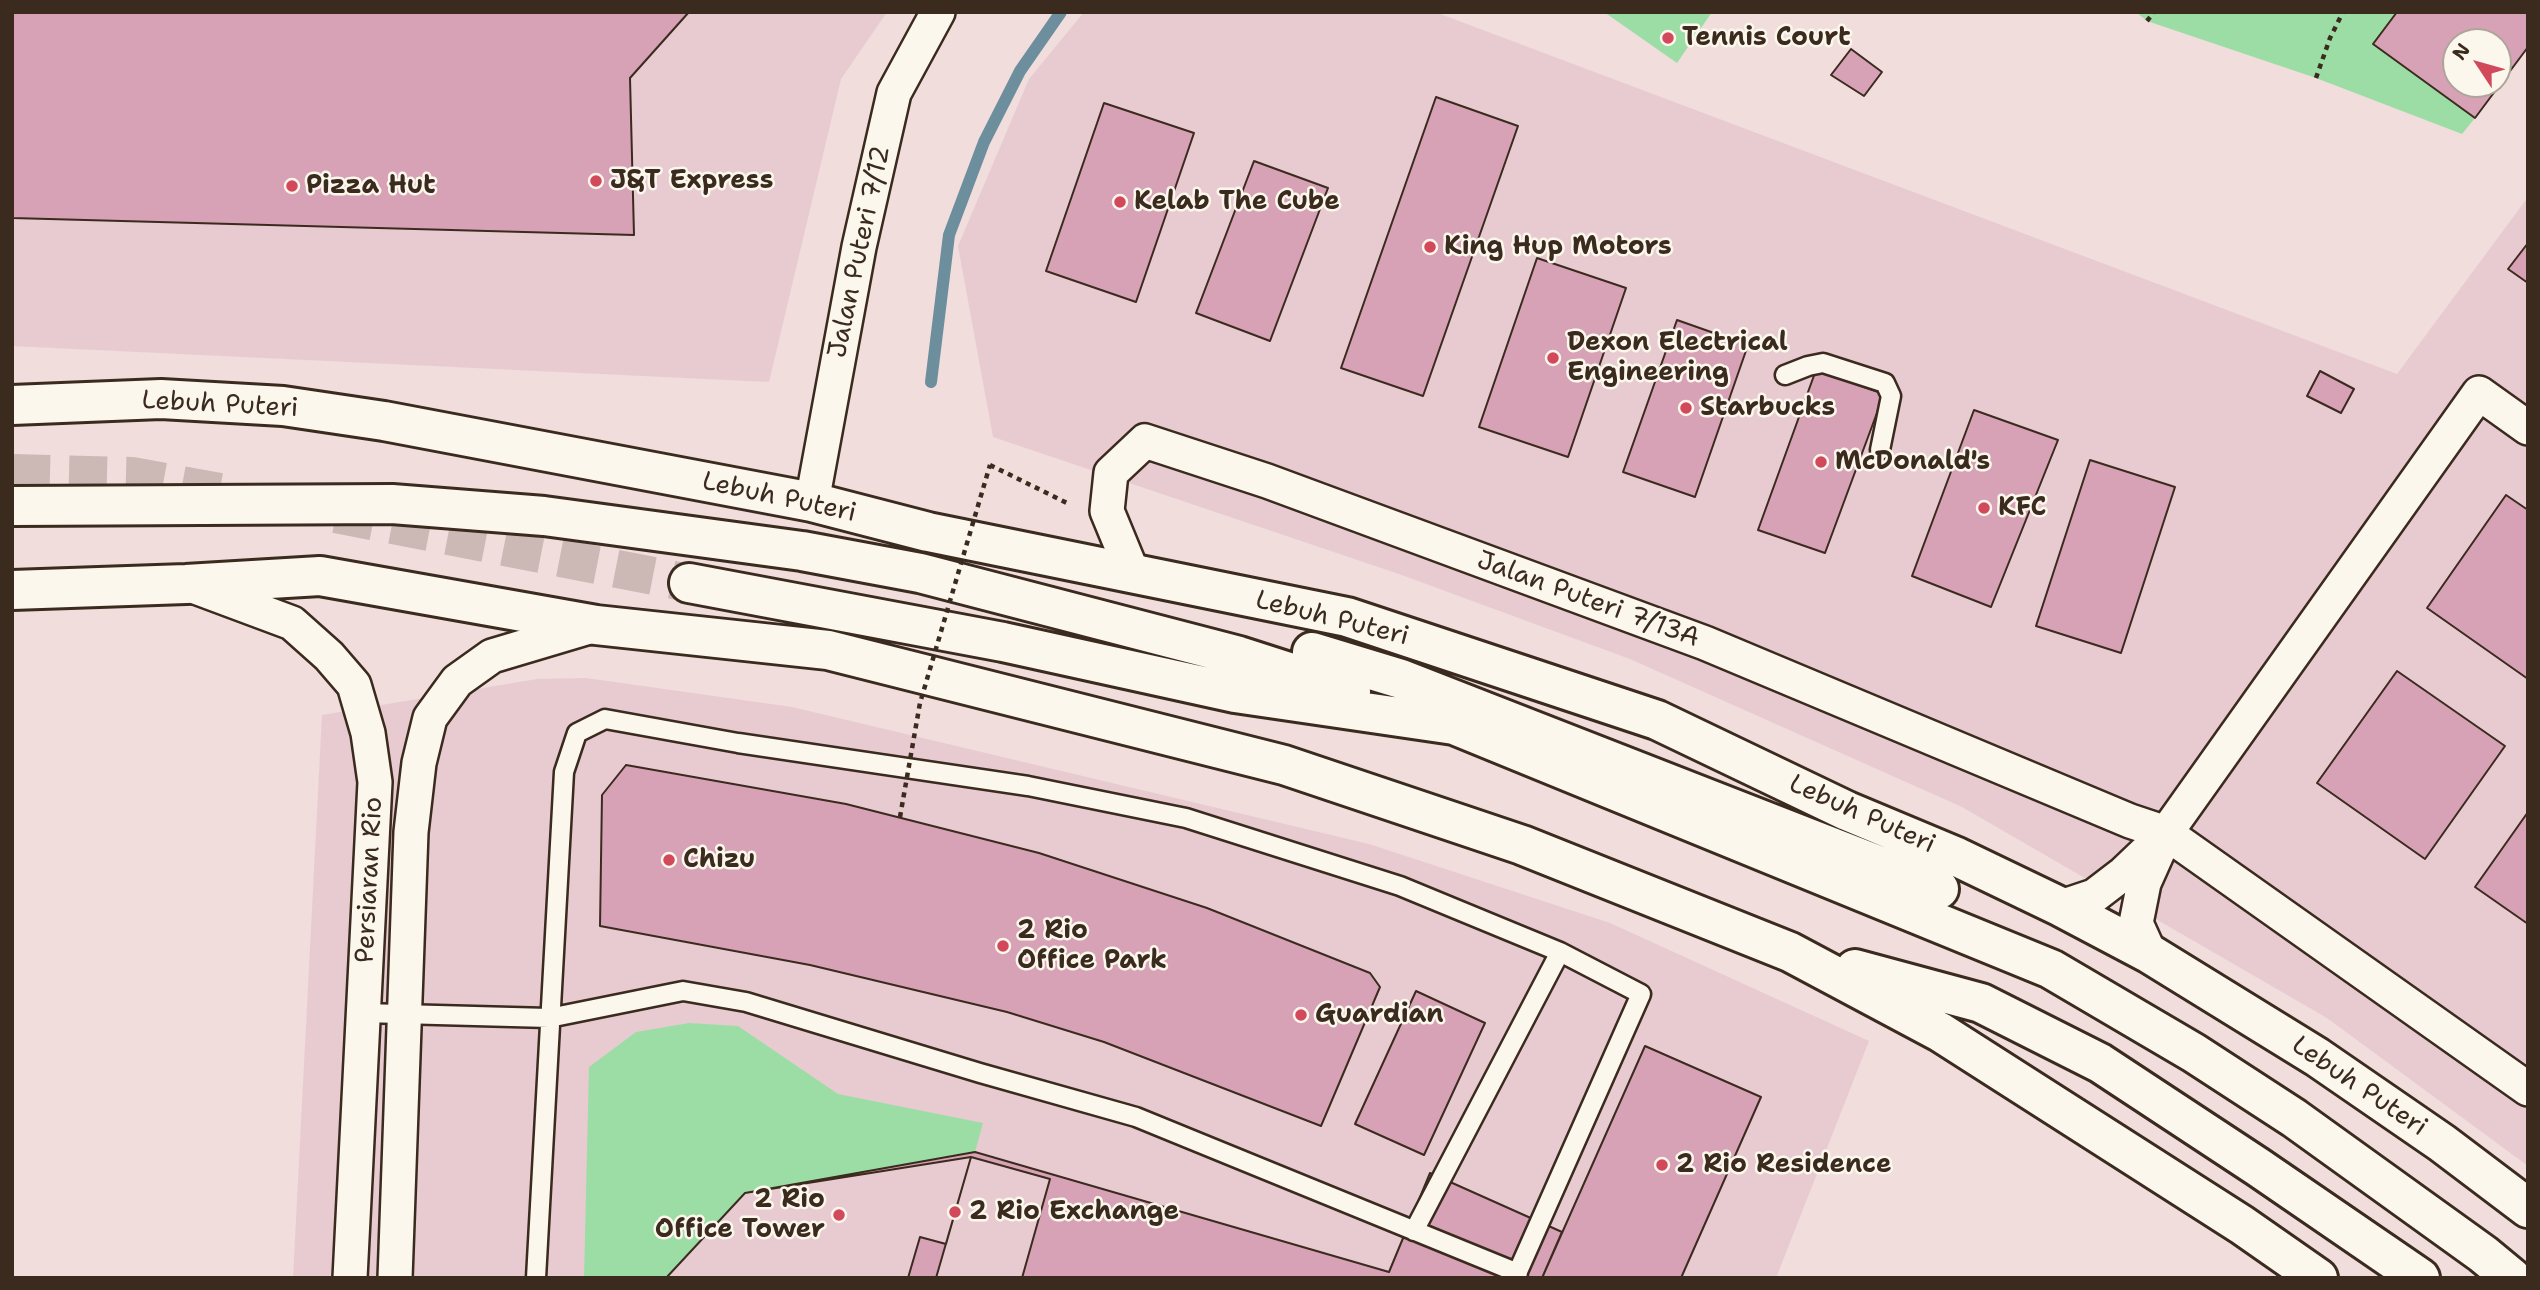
<!DOCTYPE html>
<html>
<head>
<meta charset="utf-8">
<style>
  body { margin:0 }
  #map { position:relative; width:2540px; height:1290px; overflow:hidden; background:#f0dddc; font-family:"Shantell Sans",sans-serif }
  canvas { display:block }
  .frame { position:absolute; inset:0; border:14px solid #3b2a1e; pointer-events:none }
  .north { position:absolute; left:2442px; top:28px; width:70px; height:70px; box-sizing:border-box; background:#fbf7ec; border:2px solid #aea59a; border-radius:50%; rotate:306deg; font-size:19px; font-weight:700; line-height:28px; text-align:center; color:#3b2a1e }
  .north::after { content:''; display:block; margin:auto; width:24px; height:32px; background:#d1495b; clip-path:polygon(50% 0,100% 100%,50% 72%,0 100%) }
</style>
</head>
<body>
<div id="map">
<canvas width="2540" height="1290"></canvas>
<div class="frame"></div>
<div class="north">N</div>
</div>
<script>
const ctx = document.querySelector('canvas').getContext('2d');
ctx.lineJoin = 'round';
function paint(path, color) { ctx.fillStyle = color; ctx.fill(path, 'evenodd'); }
const toPath = rows => new Path2D(rows.map(r => 'M' + r).join(''));
function stroke(path, color, width, dash) { ctx.strokeStyle = color; ctx.lineWidth = width; ctx.lineCap = dash ? 'butt' : 'round'; ctx.setLineDash(dash || []); ctx.stroke(path); }
function drawText(font, color, halo, rows, align = 'center') {
  ctx.font = font + ' "Shantell Sans",sans-serif'; ctx.lineWidth = 5; ctx.setLineDash([]); ctx.textBaseline = 'middle'; ctx.strokeStyle = halo; ctx.fillStyle = color; for (const [text, x, y, turn = 0] of rows) {
    ctx.save(); ctx.translate(x, y); ctx.rotate((+turn || 0) * Math.PI / 180); ctx.textAlign = isNaN(turn) ? turn : align; if (halo) ctx.strokeText(text, 0, 0); ctx.fillText(text, 0, 0); ctx.restore();
  }
}
paint(toPath([
  [12,12,887,12,841,79,769,382,12,346],
  [1084,12,1435,12,2397,374,2528,197,2528,1166,2327,1018,1962,807,1630,659,1399,574,993,437,958,246,1029,79],
  [586,678,792,707,1369,844,1610,923,1869,1041,1776,1278,293,1278,322,715,537,679]
]), '#e8cbd1');
paint(toPath([
  [1604,12,1712,12,1677,63],
  [2136,12,2397,12,2374,45,2475,118,2462,134,2316,78,2147,21],
  [689,1023,738,1026,838,1094,983,1123,975,1152,745,1193,666,1278,584,1278,589,1067,636,1032]
]), '#9cdda6');
stroke(toPath([
  [931,382,949,235,984,142,1020,71,1061,12]
]), '#6d8e9d', 12);
const building = toPath([
  [12,12,689,12,630,78,634,235,12,218,12,12],
  [2397,12,2528,12,2528,47,2475,118,2373,44,2397,12],
  [2456,42,2498,42,2498,84,2456,84,2456,42],
  [1851,49,1882,72,1864,96,1831,75,1851,49],
  [1436,97,1518,126,1423,396,1341,368,1436,97],
  [1104,103,1194,133,1136,302,1046,271,1104,103],
  [1254,161,1328,188,1270,341,1196,313,1254,161],
  [2528,243,2528,283,2508,269,2528,243],
  [1537,258,1626,288,1568,457,1479,427,1537,258],
  [1677,320,1748,345,1695,497,1623,472,1677,320],
  [1816,370,1884,394,1825,553,1758,530,1816,370],
  [2320,371,2354,389,2341,413,2307,396,2320,371],
  [1974,410,2058,440,1991,607,1912,576,1974,410],
  [2090,460,2175,487,2121,653,2036,626,2090,460],
  [2506,495,2528,510,2528,679,2427,608,2506,495],
  [2397,671,2505,746,2425,859,2317,783,2397,671],
  [626,765,846,804,1039,853,1207,908,1370,973,1380,987,1321,1126,1104,1042,1007,1012,810,965,600,926,602,795,626,765],
  [2528,812,2528,924,2475,887,2528,812],
  [1416,991,1485,1023,1424,1155,1355,1124,1416,991],
  [1645,1046,1761,1097,1681,1278,1542,1278,1645,1046],
  [975,1152,1389,1272,1430,1173,1562,1232,1542,1278,666,1278,745,1193,975,1152],
  [971,1157,946,1244,920,1237,908,1278,666,1278,745,1193,971,1157],
  [971,1157,1050,1179,1022,1278,936,1278,971,1157]
]);
paint(building, '#d7a1b6');
stroke(building, '#3b2a1e', 2);
stroke(toPath([
  [12,473,132,476,236,495],
  [336,514,689,583]
]), '#ccb9b6', 38, [38, 19]);
const service = toPath([
  [1785,375,1808,366,1823,363,1885,383,1891,396,1880,450],
  [363,1013,549,1018,683,991,746,1002,980,1073,1136,1117,1518,1273],
  [1414,1231,1560,952],
  [536,1278,564,772,577,733,605,719,738,743,1028,786,1186,818,1400,886,1560,952,1641,994,1515,1278]
]);
const minor = toPath([
  [812,502,859,247,894,93,938,12],
  [1133,574,1107,511,1111,473,1145,441,1267,481,1705,643,2130,821,2166,833,2528,1089],
  [190,585,292,623,329,656,354,685,368,733,375,782,350,1278],
  [2061,907,2094,896,2124,873,2166,833,2479,393,2528,428],
  [2150,954,2136,923,2144,883,2161,845],
  [395,1278,411,832,419,763,430,718,457,681,492,656,596,625]
]);
const secondary = toPath([
  [12,405,161,399,283,406,384,421,812,502,928,532,1347,617,1657,720,1847,811,1957,857,2061,907,2150,954,2317,1057,2442,1143,2528,1208],
  [12,506,392,504,544,516,802,551,920,573,1239,656,1351,692],
  [689,583,1003,642,1235,693,1454,725,2051,969,2194,1053,2294,1118,2483,1254,2512,1278],
  [12,590,186,584,320,576,596,625,828,650,1284,765,1522,845,1790,952,1940,1032,2242,1225,2318,1278],
  [1312,652,1401,679,1939,889],
  [1855,969,1981,1003,2100,1063,2258,1167,2420,1278]
]);
stroke(service, '#3b2a1e', 23);
stroke(minor, '#3b2a1e', 38);
stroke(secondary, '#3b2a1e', 44);
stroke(toPath([
  [2147,21,2154,12],
  [2316,78,2330,38,2343,12],
  [990,465,1069,504]
]), '#3b2a1e', 4.5, [5, 5]);
stroke(service, '#fbf7ec', 18);
stroke(minor, '#fbf7ec', 33);
stroke(secondary, '#fbf7ec', 38);
stroke(toPath([
  [900,817,920,703,990,465]
]), '#3b2a1e', 4.5, [5, 5]);
for (const [x, y, r, color] of [
  [1668,38,7,"#d1495b"],
  [596,181,7,"#d1495b"],
  [292,186,7,"#d1495b"],
  [1120,202,7,"#d1495b"],
  [1430,247,7,"#d1495b"],
  [1553,358,7,"#d1495b"],
  [1686,408,7,"#d1495b"],
  [1821,462,7,"#d1495b"],
  [1984,508,7,"#d1495b"],
  [669,860,7,"#d1495b"],
  [1003,946,7,"#d1495b"],
  [1301,1015,7,"#d1495b"],
  [1662,1165,7,"#d1495b"],
  [955,1212,7,"#d1495b"],
  [839,1215,7,"#d1495b"]
]) { const dot = new Path2D(); dot.arc(x, y, r, 0, 2 * Math.PI); ctx.fillStyle = color; ctx.fill(dot); stroke(dot, '#fbf7ec', 2.5); }
drawText('bold 26px', '#3b2a1e', '#fbf7ec', [
  ["Tennis Court",1682,38],
  ["J&T Express",610,181],
  ["Pizza Hut",306,186],
  ["Kelab The Cube",1134,202],
  ["King Hup Motors",1444,247],
  ["Dexon Electrical",1567,343],
  ["Engineering",1567,373],
  ["Starbucks",1700,408],
  ["McDonald's",1835,462],
  ["KFC",1998,508],
  ["Chizu",683,860],
  ["2 Rio",1017,931],
  ["Office Park",1017,961],
  ["Guardian",1315,1015],
  ["2 Rio Residence",1676,1165],
  ["2 Rio",825,1200,"right"],
  ["Office Tower",825,1230,"right"],
  ["2 Rio Exchange",969,1212]
], 'left');
drawText('26px', '#3b2a1e', '#fbf7ec', [
  ["Jalan Puteri 7/12",860,252,-78],
  ["Lebuh Puteri",220,405,3],
  ["Lebuh Puteri",779,498,12],
  ["Jalan Puteri 7/13A",1588,600,20],
  ["Lebuh Puteri",1332,619,14],
  ["Lebuh Puteri",1862,815,24],
  ["Persiaran Rio",370,880,-87],
  ["Lebuh Puteri",2359,1087,34]
]);
</script>
</body>
</html>
